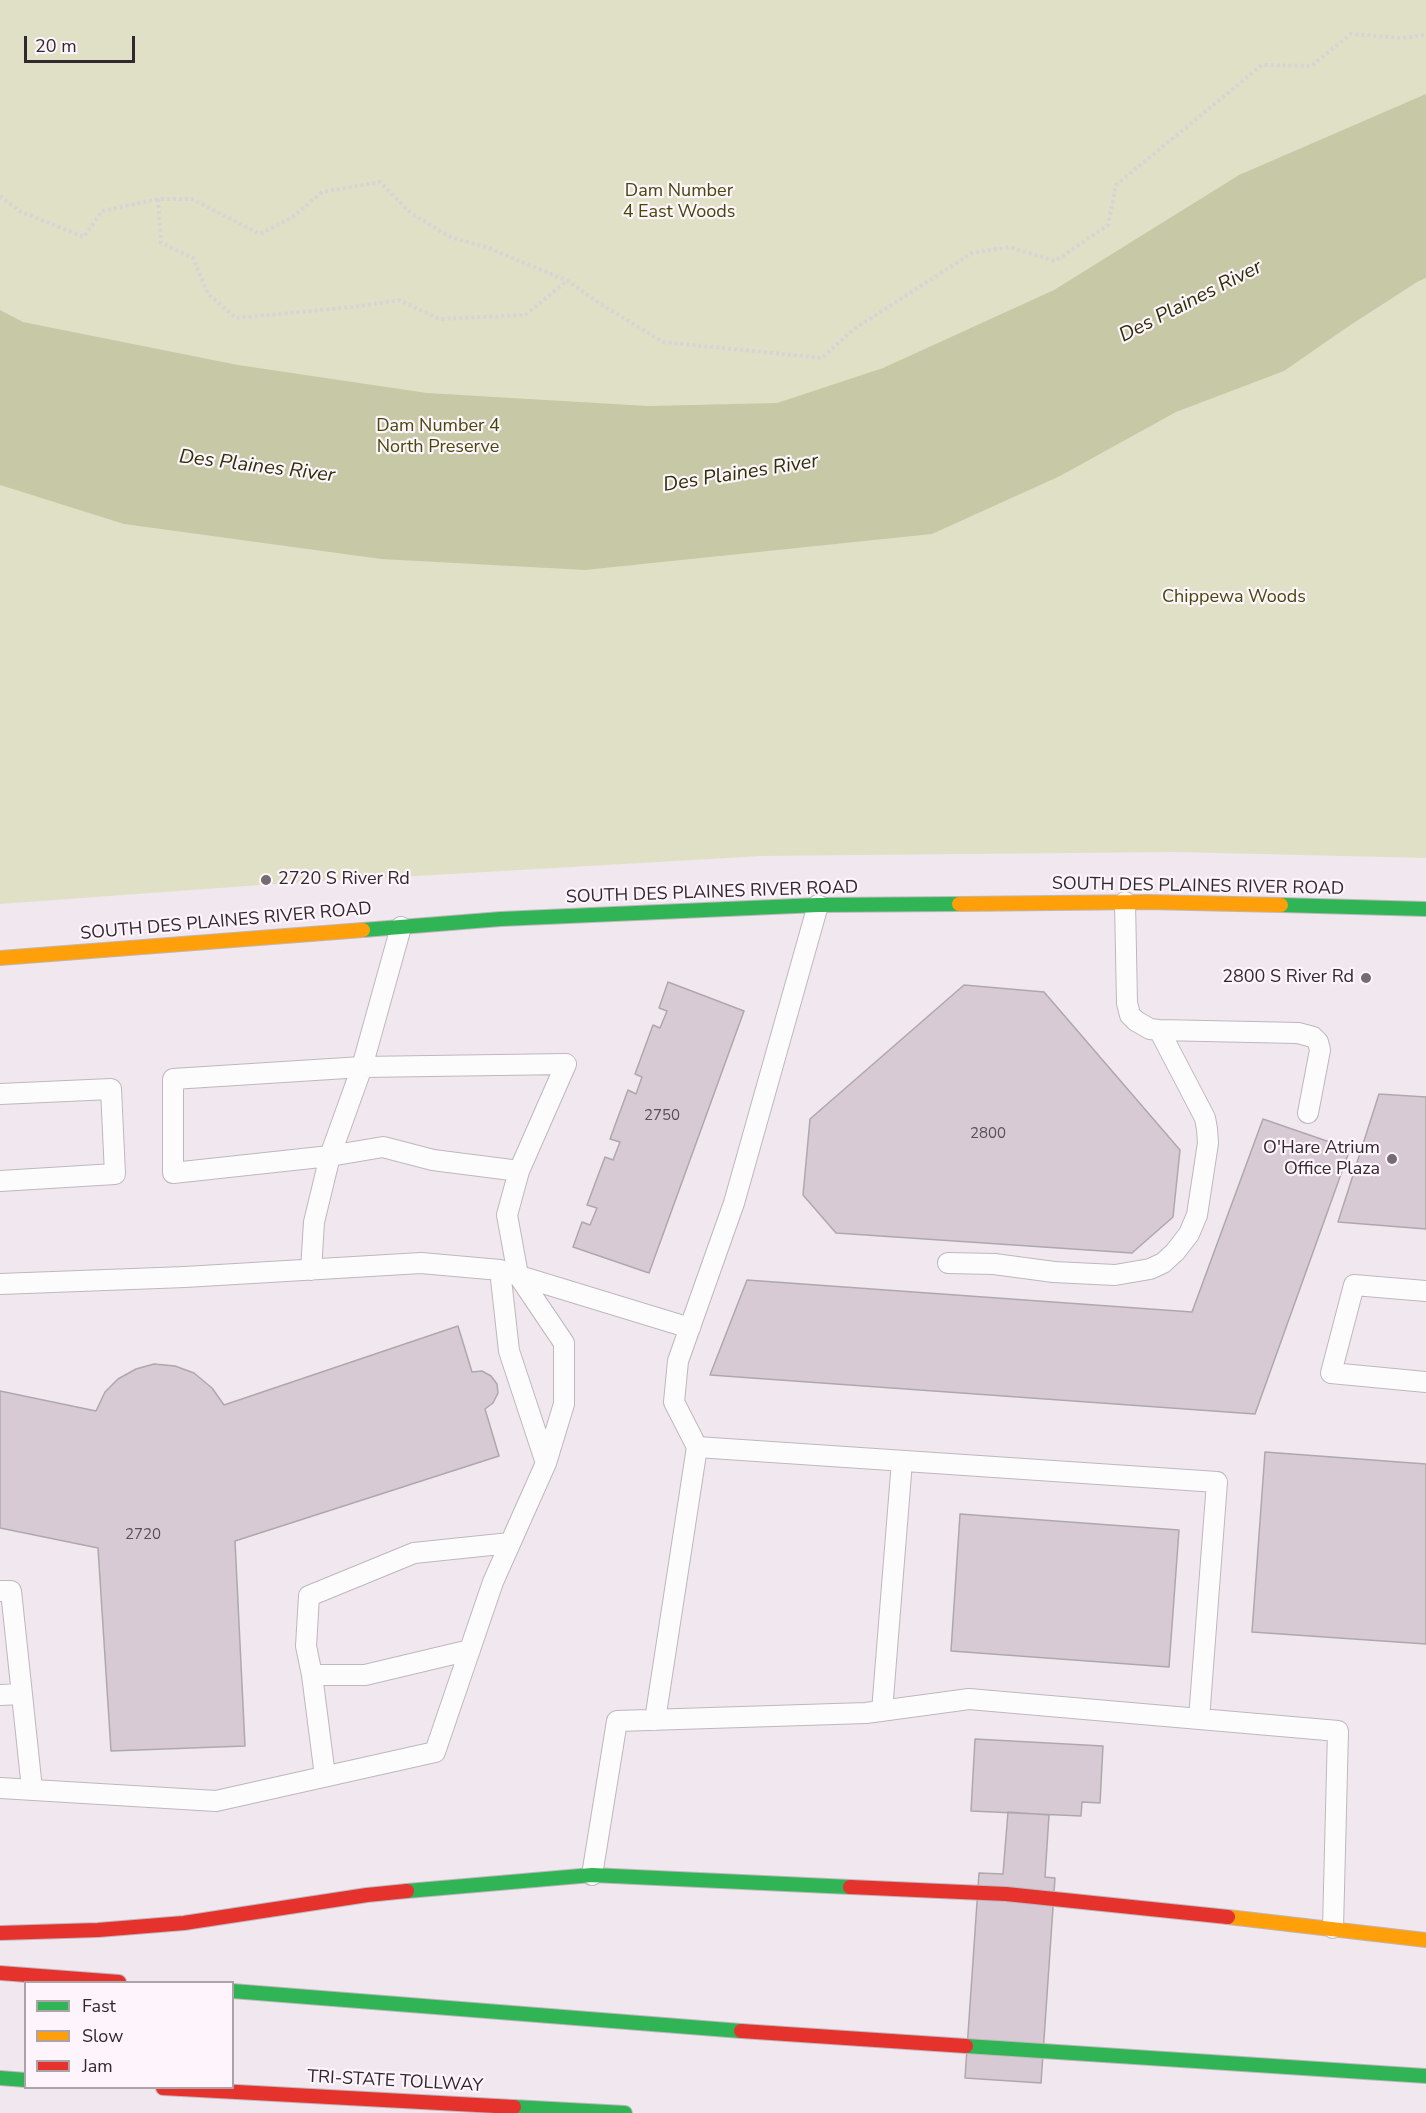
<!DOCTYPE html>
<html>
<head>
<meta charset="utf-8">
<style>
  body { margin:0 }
  #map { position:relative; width:1426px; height:2113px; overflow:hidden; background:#f1e8ef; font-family:"Nunito Sans",sans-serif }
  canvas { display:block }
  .legend { position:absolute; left:24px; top:1981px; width:210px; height:108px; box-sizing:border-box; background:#fef4fb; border:2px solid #aca3a9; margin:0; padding:8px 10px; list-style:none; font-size:18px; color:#30292e }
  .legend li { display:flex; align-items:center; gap:12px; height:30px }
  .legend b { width:30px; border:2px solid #aca3a9 }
  .scale { position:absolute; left:24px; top:36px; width:111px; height:27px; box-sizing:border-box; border:3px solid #30292e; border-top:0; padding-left:8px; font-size:18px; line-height:21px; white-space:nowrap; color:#30292e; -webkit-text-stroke:4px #fef4fb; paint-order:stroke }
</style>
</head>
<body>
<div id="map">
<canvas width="1426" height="2113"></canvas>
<ul class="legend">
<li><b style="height:8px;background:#30b455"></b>Fast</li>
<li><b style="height:8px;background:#ff9f0a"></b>Slow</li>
<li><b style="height:8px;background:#e5322d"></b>Jam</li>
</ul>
<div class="scale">20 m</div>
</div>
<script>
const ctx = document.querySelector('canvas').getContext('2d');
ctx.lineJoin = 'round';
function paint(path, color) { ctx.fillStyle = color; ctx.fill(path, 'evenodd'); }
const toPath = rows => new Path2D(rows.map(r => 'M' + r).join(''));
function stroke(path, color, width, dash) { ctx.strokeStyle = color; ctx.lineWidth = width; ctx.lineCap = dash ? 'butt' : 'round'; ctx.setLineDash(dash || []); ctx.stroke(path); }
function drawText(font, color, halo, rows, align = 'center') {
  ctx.font = font + ' "Nunito Sans",sans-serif'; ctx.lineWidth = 4.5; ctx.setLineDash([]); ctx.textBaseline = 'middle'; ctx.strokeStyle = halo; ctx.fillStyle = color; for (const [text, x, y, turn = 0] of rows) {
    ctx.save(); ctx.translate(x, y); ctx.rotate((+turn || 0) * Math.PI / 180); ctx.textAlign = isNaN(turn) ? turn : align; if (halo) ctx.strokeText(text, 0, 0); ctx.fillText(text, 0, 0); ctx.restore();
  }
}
paint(toPath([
  [0,0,1426,0,1426,858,1174,852,762,856,261,885,0,904]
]), '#e0e0c7');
paint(toPath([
  [1426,94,1426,278,1417,282,1349,326,1284,371,1176,412,1060,476,932,534,585,570,381,559,124,524,0,485,0,310,23,322,238,365,427,393,648,406,777,403,883,368,1054,290,1239,175]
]), '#c7c9a6');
const building = toPath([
  [668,982,744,1011,649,1273,573,1247,582,1222,590,1225,597,1208,587,1205,605,1157,613,1160,620,1142,610,1139,628,1090,636,1094,642,1077,635,1074,653,1025,660,1028,667,1011,659,1008,668,982],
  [964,985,1044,992,1180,1150,1173,1217,1132,1253,836,1233,803,1195,810,1119,964,985],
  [1379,1094,1426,1097,1426,1229,1338,1222,1379,1094],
  [1263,1119,1350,1149,1255,1414,710,1375,747,1280,1192,1312,1263,1119],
  [458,1326,472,1372,482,1371,491,1376,497,1384,498,1393,493,1403,485,1409,499,1456,235,1541,245,1746,111,1751,98,1548,0,1528,0,1391,96,1411,105,1392,118,1379,136,1369,154,1364,175,1366,194,1373,212,1388,224,1405,458,1326],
  [1265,1452,1426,1464,1426,1644,1252,1632,1265,1452],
  [960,1514,1179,1530,1169,1667,951,1651,960,1514],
  [975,1739,1103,1746,1100,1803,1082,1802,1081,1816,971,1811,975,1739],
  [1008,1812,1049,1815,1045,1877,1055,1878,1041,2083,965,2078,979,1873,1003,1874,1008,1812]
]);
paint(building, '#d7cad4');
stroke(building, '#aea8ad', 1.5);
const lane = toPath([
  [1125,902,1127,1003,1130,1015,1136,1021,1150,1029,1159,1030,1298,1033,1313,1037,1318,1042,1320,1050,1308,1113],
  [0,1094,111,1089,115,1174,0,1181],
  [948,1263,994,1264,1054,1272,1115,1275,1150,1269,1163,1263,1175,1252,1189,1234,1197,1215,1208,1143,1207,1129,1205,1118,1159,1030],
  [311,1270,314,1222,330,1156,362,1067,401,927],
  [500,1270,509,1351,546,1463,564,1404,564,1343,518,1275,507,1215,519,1171,566,1064,362,1067,173,1079,173,1173,330,1156,383,1147,433,1160,519,1171],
  [0,1284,185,1277,421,1263,500,1270,690,1328],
  [1426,1291,1354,1285,1331,1373,1426,1382],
  [697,1447,674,1402,678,1361,734,1203,818,905],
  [0,1591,11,1591,32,1789],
  [470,1650,365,1675,312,1675,306,1646,309,1596,414,1553,510,1543],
  [312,1675,325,1776],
  [0,1695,22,1694],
  [882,1711,902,1461],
  [655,1720,697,1447,1217,1482,1199,1719],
  [0,1788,216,1801,435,1752,493,1582,546,1463],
  [592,1875,617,1721,866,1713,969,1699,1338,1731,1333,1928]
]);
const fast = toPath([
  [1281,905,1426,909],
  [363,930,501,919,818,905,959,904],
  [407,1891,592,1875,850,1887],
  [232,1991,741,2031],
  [966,2046,1426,2076],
  [0,2078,26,2080],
  [514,2107,625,2113]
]);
const slow = toPath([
  [959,904,1147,902,1281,905],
  [0,958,363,930],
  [1228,1917,1426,1940]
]);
const jam = toPath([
  [850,1887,1006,1894,1228,1917],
  [0,1933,98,1930,184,1923,367,1895,407,1891],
  [0,1973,119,1982],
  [741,2031,966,2046],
  [163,2088,514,2107]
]);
stroke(lane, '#beb7bc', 22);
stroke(fast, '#beb7bc', 16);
stroke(slow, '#beb7bc', 16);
stroke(jam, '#beb7bc', 16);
stroke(toPath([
  [0,196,19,211,84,237,102,211,158,199,192,199,260,234,293,217,322,192,380,182,411,213,450,237,486,247,568,281,599,303,663,342,822,358,854,329,972,253,1010,247,1055,261,1108,225,1116,185,1262,65,1311,66,1351,34,1402,38,1426,35],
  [158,199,161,243,193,258,208,294,236,318,353,307,399,300,439,319,525,315,567,281]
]), '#d7d4d6', 4, [3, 3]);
stroke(lane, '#fdfcfd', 20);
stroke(fast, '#30b455', 14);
stroke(slow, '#ff9f0a', 14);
stroke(jam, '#e5322d', 14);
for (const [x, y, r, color] of [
  [266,880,6,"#746c72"],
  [1366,978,6,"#746c72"],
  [1392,1159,6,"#746c72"]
]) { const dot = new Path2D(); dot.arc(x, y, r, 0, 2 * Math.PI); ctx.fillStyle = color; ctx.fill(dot); stroke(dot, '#fef4fb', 2); }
drawText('15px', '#5a5158', null, [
  ["2750",662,1116],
  ["2800",988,1134],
  ["2720",143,1535]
]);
drawText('18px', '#444909', '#fef4fb', [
  ["Dam Number",679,192],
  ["4 East Woods",679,213],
  ["Dam Number 4",438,427],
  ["North Preserve",438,448],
  ["Chippewa Woods",1234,598]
]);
drawText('18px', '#30292e', '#fef4fb', [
  ["2720 S River Rd",278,880,"left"],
  ["2800 S River Rd",1354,978],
  ["O'Hare Atrium",1380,1149],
  ["Office Plaza",1380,1170]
], 'right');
drawText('18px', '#30292e', '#fef4fb', [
  ["SOUTH DES PLAINES RIVER ROAD",1198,887,1],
  ["SOUTH DES PLAINES RIVER ROAD",712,893,-2],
  ["SOUTH DES PLAINES RIVER ROAD",226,922,-5],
  ["TRI-STATE TOLLWAY",395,2082,3]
]);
drawText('italic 20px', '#2c3005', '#fef4fb', [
  ["Des Plaines River",1191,302,-27],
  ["Des Plaines River",257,467,7],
  ["Des Plaines River",741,474,-9]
]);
</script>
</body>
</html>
